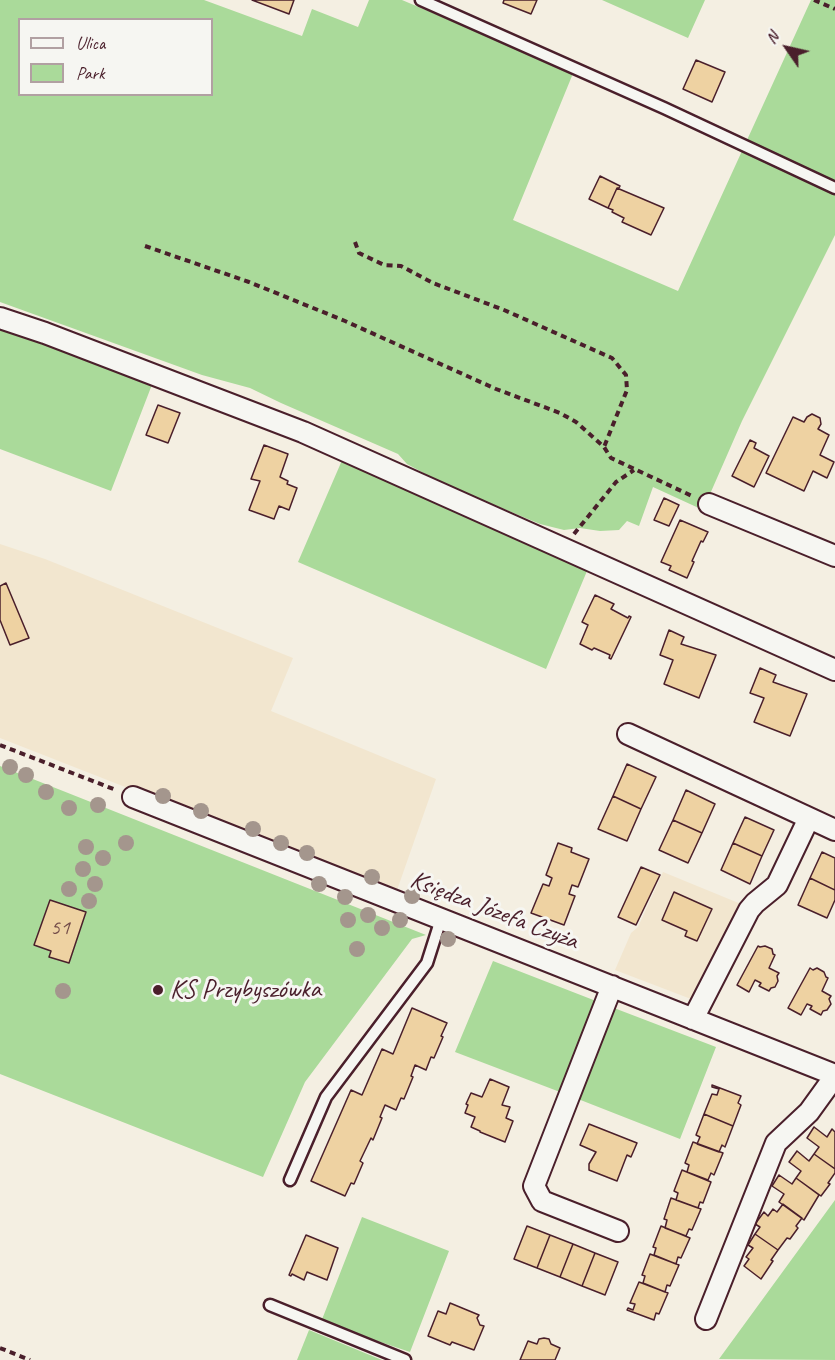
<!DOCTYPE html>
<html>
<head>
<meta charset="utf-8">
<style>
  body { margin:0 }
  #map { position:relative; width:835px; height:1360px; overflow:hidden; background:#f4efe2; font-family:Caveat,sans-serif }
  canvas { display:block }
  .legend { position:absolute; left:18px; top:18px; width:195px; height:78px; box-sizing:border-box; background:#f6f6f2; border:2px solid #b1a0a2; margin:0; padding:8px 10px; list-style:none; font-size:18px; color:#4a1f2b }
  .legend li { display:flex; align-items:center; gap:12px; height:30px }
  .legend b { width:30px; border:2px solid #b1a0a2 }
  .north { position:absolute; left:757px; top:18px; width:60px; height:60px; -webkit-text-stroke:4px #f6f6f2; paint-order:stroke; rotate:304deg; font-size:16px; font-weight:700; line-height:24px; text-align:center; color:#4a1f2b }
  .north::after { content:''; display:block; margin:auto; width:21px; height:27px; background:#4a1f2b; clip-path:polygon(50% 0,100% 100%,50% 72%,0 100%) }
</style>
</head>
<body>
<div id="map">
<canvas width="835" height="1360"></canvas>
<ul class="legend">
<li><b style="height:8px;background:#f6f6f2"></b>Ulica</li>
<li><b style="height:16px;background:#aada9a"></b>Park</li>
</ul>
<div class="north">N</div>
</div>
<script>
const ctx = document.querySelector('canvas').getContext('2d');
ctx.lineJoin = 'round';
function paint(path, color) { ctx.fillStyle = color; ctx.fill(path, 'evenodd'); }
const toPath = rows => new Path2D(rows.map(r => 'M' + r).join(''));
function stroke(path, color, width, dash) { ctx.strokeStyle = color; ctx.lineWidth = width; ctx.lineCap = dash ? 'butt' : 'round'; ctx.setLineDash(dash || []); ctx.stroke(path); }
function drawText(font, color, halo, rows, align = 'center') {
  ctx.font = font + ' Caveat,sans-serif'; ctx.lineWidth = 6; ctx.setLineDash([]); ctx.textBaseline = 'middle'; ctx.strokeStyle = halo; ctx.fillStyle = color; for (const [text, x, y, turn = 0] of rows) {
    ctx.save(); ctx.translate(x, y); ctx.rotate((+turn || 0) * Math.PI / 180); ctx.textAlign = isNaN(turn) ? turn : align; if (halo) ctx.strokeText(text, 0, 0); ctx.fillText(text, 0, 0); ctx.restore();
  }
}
paint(toPath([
  [0,544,45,559,293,658,271,711,436,779,396,893,0,738],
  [663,872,741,904,691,999,615,970,631,933,638,927]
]), '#f2e6cf');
paint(toPath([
  [0,0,204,0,302,36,312,9,358,27,369,0,402,0,473,30,574,71,513,220,678,291,811,0,835,0,835,235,742,421,703,510,653,487,639,526,627,521,619,530,600,531,580,528,564,530,540,524,444,484,407,464,398,454,281,403,250,388,202,375,0,302],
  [20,20,212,20,212,94,20,94],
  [602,0,705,0,688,38],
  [0,327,153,382,111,491,0,449],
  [343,458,587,571,546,669,298,562],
  [0,766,426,935,412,939,305,1082,263,1177,0,1074],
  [493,961,596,1001,560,1092,455,1052],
  [614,1008,716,1047,680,1139,578,1099],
  [835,1200,835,1360,719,1359],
  [362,1217,449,1251,410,1352,321,1322],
  [309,1330,382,1360,297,1360]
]), '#aada9a');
const building = toPath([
  [252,0,294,0,289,14,252,0],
  [504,0,537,0,531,14,503,3,504,0],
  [696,60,725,72,712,102,683,89,696,60],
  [600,176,620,186,619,188,617,188,608,208,589,199,600,176],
  [617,188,664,208,651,235,622,222,624,218,612,212,613,210,608,208,617,188],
  [158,405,180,413,168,443,146,435,158,405],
  [812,414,820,418,821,424,818,429,829,435,820,455,834,462,827,478,813,471,804,491,766,473,793,417,804,422,807,417,812,414],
  [750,440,756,443,754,448,769,456,754,487,732,476,750,440],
  [264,445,288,454,280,477,288,481,287,484,297,488,289,510,279,506,274,519,249,510,260,481,251,479,264,445],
  [664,498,679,505,669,526,654,520,664,498],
  [680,520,708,532,703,542,701,541,692,561,694,562,687,578,669,570,671,566,661,562,680,520],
  [6,583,29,638,10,645,0,620,0,586,6,583],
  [595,595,614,604,611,609,628,618,629,616,631,617,611,659,609,658,610,655,594,648,592,650,580,644,588,625,582,622,595,595],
  [669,630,684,637,681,644,716,655,699,698,664,684,673,660,660,655,669,630],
  [760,668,776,675,773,682,807,694,790,736,754,722,764,698,750,693,760,668],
  [627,764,656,777,641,809,613,796,627,764],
  [686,790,715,804,702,833,673,820,686,790],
  [613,796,641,809,627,841,598,829,613,796],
  [745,817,774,830,762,856,733,843,745,817],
  [673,820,702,833,688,863,659,850,673,820],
  [558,843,572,848,571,852,589,859,578,887,572,885,569,894,575,896,564,925,531,913,543,884,549,886,552,878,546,875,558,843],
  [733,843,762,856,750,884,721,870,733,843],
  [822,852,835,858,835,890,810,878,822,852],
  [641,867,660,875,636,925,618,917,641,867],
  [810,878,835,890,835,900,827,918,798,905,810,878],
  [674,892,712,909,697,941,685,936,687,931,662,920,674,892],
  [50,900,86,912,69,963,49,957,51,951,34,945,50,900],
  [758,946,760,947,765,946,772,949,773,954,775,955,769,968,779,973,777,976,778,981,775,987,771,988,769,991,759,986,761,983,755,980,749,992,737,985,758,946],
  [810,968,813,970,817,968,824,972,826,977,828,978,822,991,831,996,829,999,831,1004,827,1010,823,1011,821,1015,810,1009,812,1006,807,1004,801,1015,788,1008,810,968],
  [412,1008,447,1023,441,1036,443,1037,434,1058,431,1057,426,1070,415,1065,411,1076,413,1077,404,1099,401,1098,396,1110,385,1105,380,1117,382,1118,373,1140,371,1138,360,1161,363,1163,354,1184,351,1183,345,1196,311,1181,351,1090,362,1095,382,1049,393,1054,412,1008],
  [490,1079,509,1087,502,1105,510,1107,506,1118,513,1121,505,1142,480,1132,480,1131,471,1127,475,1117,465,1113,468,1105,466,1104,471,1093,482,1097,490,1079],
  [712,1085,741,1096,738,1103,741,1105,733,1126,704,1114,712,1094,717,1095,719,1089,712,1087,712,1085],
  [704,1114,733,1126,725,1147,722,1145,719,1152,697,1144,700,1137,696,1135,704,1114],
  [589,1124,637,1143,631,1157,627,1155,617,1181,589,1170,589,1164,596,1152,580,1145,589,1124],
  [814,1127,827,1137,832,1129,835,1132,835,1169,814,1154,819,1147,807,1138,814,1127],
  [693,1142,723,1153,714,1175,711,1173,708,1180,687,1172,689,1165,685,1163,693,1142],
  [797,1151,809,1161,814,1154,835,1169,835,1173,828,1183,830,1184,821,1196,796,1178,801,1171,789,1162,797,1151],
  [682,1170,711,1182,703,1203,700,1202,698,1208,676,1200,678,1193,674,1191,682,1170],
  [779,1175,792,1184,796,1178,819,1195,804,1220,779,1202,784,1194,772,1186,779,1175],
  [671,1198,701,1209,692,1230,689,1229,686,1236,665,1228,667,1220,664,1219,671,1198],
  [783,1204,802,1218,796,1226,798,1228,790,1239,787,1238,778,1250,755,1234,760,1227,755,1224,764,1212,768,1216,773,1209,777,1212,783,1204],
  [527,1226,550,1235,537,1268,514,1259,527,1226],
  [661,1226,690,1238,681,1258,678,1257,676,1264,654,1255,656,1248,653,1247,661,1226],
  [755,1234,778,1250,771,1260,773,1261,761,1279,744,1266,749,1259,746,1257,753,1248,748,1245,755,1234],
  [306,1235,338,1248,327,1280,307,1272,304,1280,292,1274,291,1276,289,1275,306,1235],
  [550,1235,573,1244,560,1277,537,1268,550,1235],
  [573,1244,595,1253,582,1286,560,1277,573,1244],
  [595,1253,618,1262,605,1295,582,1286,595,1253],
  [650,1254,679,1265,670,1286,667,1285,665,1292,643,1283,645,1276,642,1275,650,1254],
  [639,1282,668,1293,659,1314,656,1313,654,1320,627,1310,628,1308,633,1310,635,1304,630,1303,639,1282],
  [450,1303,479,1315,477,1318,480,1325,484,1326,474,1350,452,1342,450,1345,428,1336,438,1311,446,1314,450,1303],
  [544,1338,549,1339,551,1344,560,1348,555,1360,520,1360,528,1341,537,1344,539,1339,544,1338]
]);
paint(building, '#eed2a2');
stroke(building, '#4a1f2b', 1.5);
const service = toPath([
  [421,0,664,108,835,188],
  [290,1180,326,1097,427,963,441,919],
  [270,1305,405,1360]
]);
const minor = toPath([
  [0,318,45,333,303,432,835,670],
  [709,504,835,556],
  [628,734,835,830],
  [133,797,835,1075],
  [612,986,534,1186,542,1201,618,1231],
  [693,1019,749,910,755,903,777,885,809,818],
  [706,1319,776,1143,809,1112,835,1076]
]);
stroke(service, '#4a1f2b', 15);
stroke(minor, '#4a1f2b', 24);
stroke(toPath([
  [814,0,835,9],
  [355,242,359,253,384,265,401,266,433,283,504,310,612,358,626,375,627,390,604,447],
  [145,246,249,282,345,321,496,389,560,413,576,422,604,447,611,458,692,496],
  [574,534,616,482,634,470],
  [0,745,116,790],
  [0,1348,30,1360]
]), '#4a1f2b', 4, [6, 4.5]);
stroke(service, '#f6f6f2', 10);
stroke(minor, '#f6f6f2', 20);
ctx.fillStyle = '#a4968d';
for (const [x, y] of [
  [10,767],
  [26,775],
  [46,792],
  [163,796],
  [98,805],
  [69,808],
  [201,811],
  [253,829],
  [126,843],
  [281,843],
  [86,847],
  [307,853],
  [103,858],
  [83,869],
  [372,877],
  [95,884],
  [319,884],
  [69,889],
  [412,896],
  [345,897],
  [89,901],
  [368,915],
  [348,920],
  [400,920],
  [382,928],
  [448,939],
  [357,949],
  [63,991]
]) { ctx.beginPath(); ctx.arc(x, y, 8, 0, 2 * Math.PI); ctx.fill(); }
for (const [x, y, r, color] of [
  [158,990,6,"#4a1f2b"]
]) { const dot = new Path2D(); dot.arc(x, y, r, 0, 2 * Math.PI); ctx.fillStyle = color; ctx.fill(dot); stroke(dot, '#f6f6f2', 2); }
drawText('22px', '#734c49', null, [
  ["51",60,928]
]);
drawText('26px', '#4a1f2b', '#f6f6f2', [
  ["Księdza Józefa Czyża",494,911,21]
]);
drawText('26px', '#4a1f2b', '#f6f6f2', [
  ["KS Przybyszówka",170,990]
], 'left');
</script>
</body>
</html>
